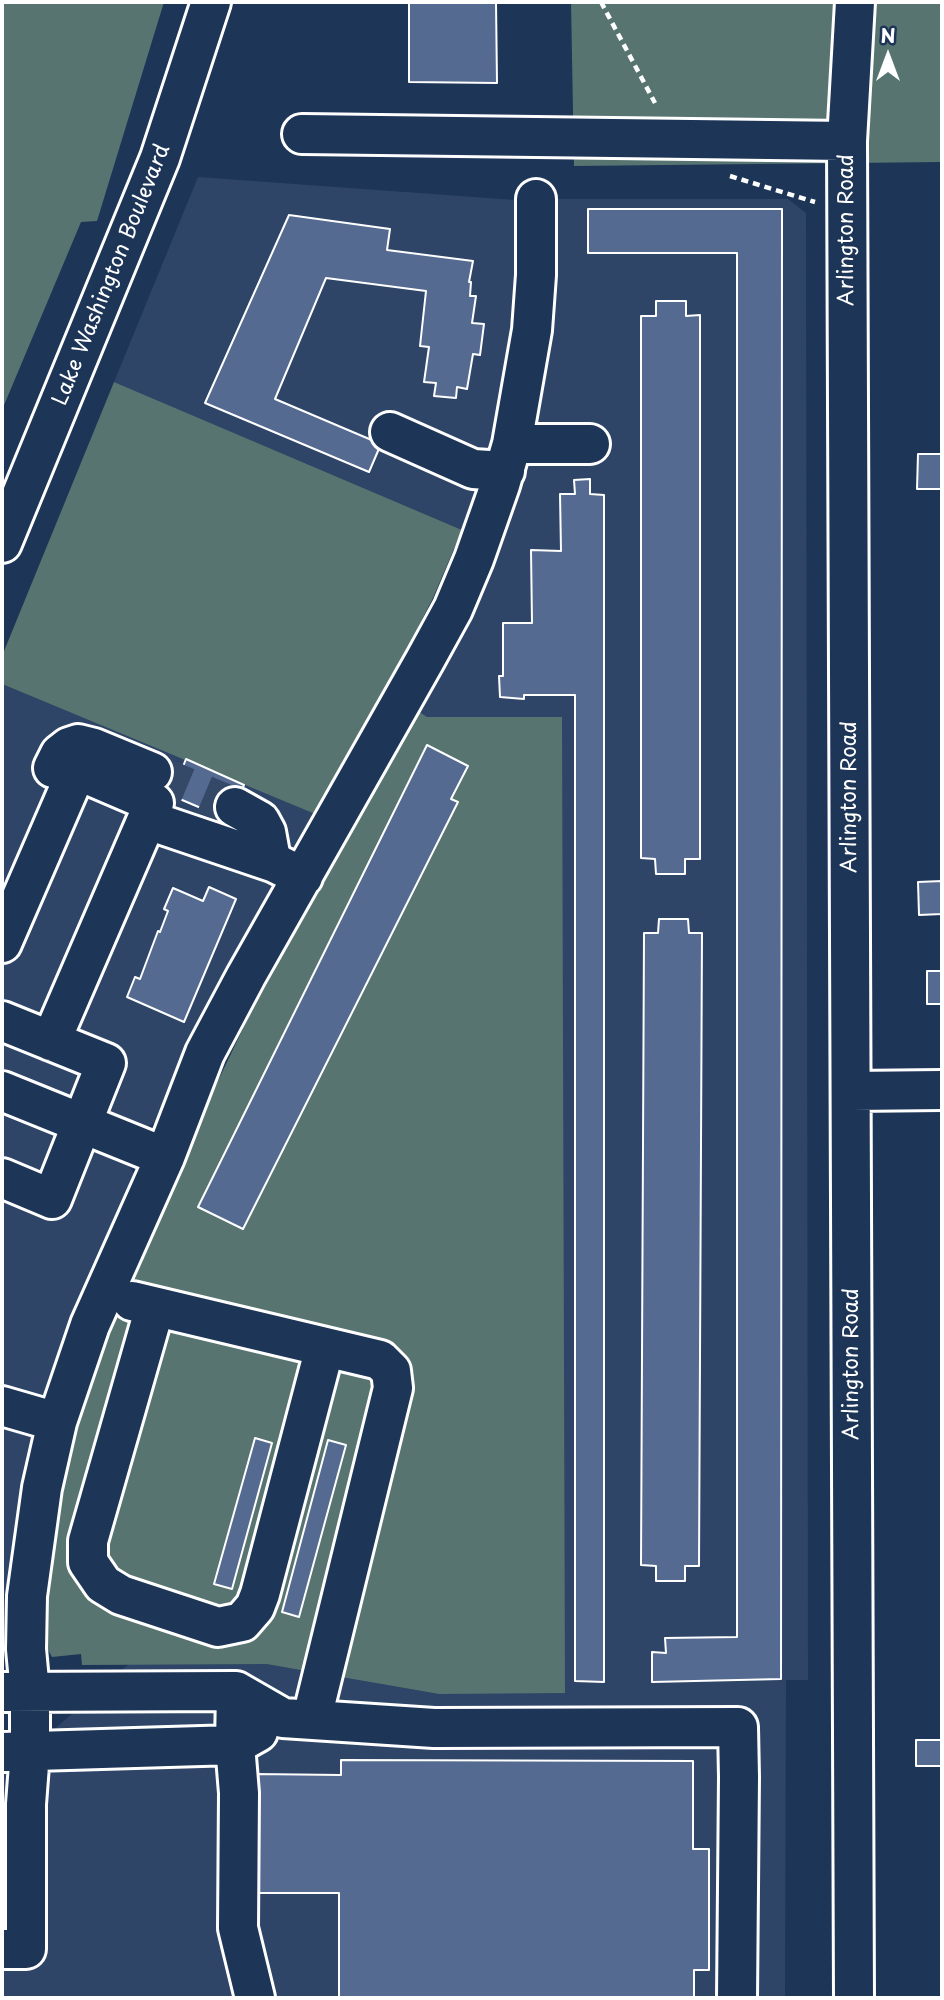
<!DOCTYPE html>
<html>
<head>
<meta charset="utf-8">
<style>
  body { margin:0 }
  #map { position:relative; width:944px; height:2000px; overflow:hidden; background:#1d3557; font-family:"Playpen Sans",sans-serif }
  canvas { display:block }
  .frame { position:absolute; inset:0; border:4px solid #fff; pointer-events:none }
  .north { position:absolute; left:853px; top:21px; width:70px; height:70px; -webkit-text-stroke:5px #1d3557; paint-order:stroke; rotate:0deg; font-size:19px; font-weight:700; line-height:28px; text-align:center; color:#fff }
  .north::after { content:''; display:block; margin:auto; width:24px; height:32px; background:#fff; clip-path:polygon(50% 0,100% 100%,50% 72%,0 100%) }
</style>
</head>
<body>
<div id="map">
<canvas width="944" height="2000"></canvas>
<div class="frame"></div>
<div class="north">N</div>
</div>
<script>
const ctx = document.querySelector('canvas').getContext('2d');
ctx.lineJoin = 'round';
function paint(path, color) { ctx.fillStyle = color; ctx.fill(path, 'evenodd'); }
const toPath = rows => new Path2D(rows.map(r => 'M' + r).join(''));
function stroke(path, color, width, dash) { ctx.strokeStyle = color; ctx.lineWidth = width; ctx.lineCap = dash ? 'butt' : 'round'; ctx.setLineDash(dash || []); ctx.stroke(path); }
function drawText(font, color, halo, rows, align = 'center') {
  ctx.font = font + ' "Playpen Sans",sans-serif'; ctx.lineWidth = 5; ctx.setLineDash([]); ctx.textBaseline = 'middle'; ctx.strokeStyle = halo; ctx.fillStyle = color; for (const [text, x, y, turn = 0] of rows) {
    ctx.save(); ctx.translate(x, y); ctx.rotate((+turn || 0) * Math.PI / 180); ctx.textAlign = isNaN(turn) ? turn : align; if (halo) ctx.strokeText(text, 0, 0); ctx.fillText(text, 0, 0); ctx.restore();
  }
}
paint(toPath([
  [198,177,515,200,516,257,510,339,497,416,479,481,462,530,114,382],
  [556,199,788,199,806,213,808,1680,786,1680,785,1996,787,1998,2,1998,2,1775,130,1663,266,1664,439,1694,562,717,427,717,418,711,490,569,518,493,539,406,552,323,557,265],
  [2,684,315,814,232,963,185,1054,158,1120,151,1125,143,1127,2,1069],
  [2,1112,128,1164,134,1174,131,1186,73,1316,47,1387,29,1452,16,1519,10,1564,6,1637,2,1653]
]), '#2e4568');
paint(toPath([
  [2,2,164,2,97,221,81,222,2,410],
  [571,2,942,2,942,162,574,166],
  [114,382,462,530,433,598,400,662,315,814,2,684,2,656],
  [418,711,427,717,562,717,565,1693,439,1694,266,1664,82,1665,81,1654,52,1657,46,1646,45,1629,51,1553,62,1489,77,1426,94,1371,203,1112,250,1014]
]), '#577471');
const building = toPath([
  [409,2,496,2,497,83,409,82,409,2],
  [588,209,782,209,781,1679,652,1682,652,1652,666,1653,665,1638,737,1637,737,253,588,253,588,209],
  [289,215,390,229,387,250,473,261,469,282,471,282,470,296,476,296,472,323,484,324,480,355,473,354,467,389,457,387,456,398,434,396,436,383,424,382,429,347,420,346,426,291,326,278,275,399,381,444,369,472,205,403,289,215],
  [656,301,686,301,686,316,700,315,700,859,685,859,685,874,656,874,655,859,641,858,641,316,656,316,656,301],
  [918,454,942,454,942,489,917,489,918,454],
  [590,479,590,494,604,495,604,1682,575,1681,575,695,524,695,524,699,500,697,499,676,503,676,503,623,532,623,531,550,561,551,560,494,575,494,574,480,590,479],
  [427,745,468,766,451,799,458,802,243,1229,198,1207,427,745],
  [158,759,182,769,186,759,244,785,229,820,147,785,158,759],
  [942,881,942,914,919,915,918,882,942,881],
  [209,887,236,899,184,1022,127,997,135,977,140,979,158,931,160,932,168,911,164,909,173,888,203,901,209,887],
  [659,919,688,919,689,933,702,933,699,1566,685,1566,685,1581,656,1581,656,1566,641,1565,644,933,658,933,659,919],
  [927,971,942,971,942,1004,927,1004,927,971],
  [255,1438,272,1443,232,1589,214,1584,255,1438],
  [328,1440,346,1445,299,1617,282,1612,328,1440],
  [916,1740,942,1740,942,1766,916,1766,916,1740],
  [341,1760,693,1761,693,1849,709,1849,709,1970,694,1970,694,1998,339,1998,339,1893,255,1893,255,1774,341,1775,341,1760]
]);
paint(building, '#546a91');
stroke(building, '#fff', 2);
stroke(toPath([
  [152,772,235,807]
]), '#344968', 38, [38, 19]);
const minor = toPath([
  [302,134,847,141,854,1998],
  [847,141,855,2],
  [390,432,473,469,505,471],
  [512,444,590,444],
  [53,768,60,754,69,747,78,744,94,748,152,772],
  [235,807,260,821,266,832,270,854,275,863],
  [148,820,275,863,303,877],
  [2,943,77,770,154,803,51,1041],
  [2,1021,106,1063,52,1199,2,1178],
  [2,1091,165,1157,90,1325,57,1422,42,1488,27,1596,26,1649,30,1692,30,1752,26,1804,26,1949,2,1949],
  [852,1091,942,1090],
  [165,1157,205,1053,246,976,425,660,453,609,474,559,500,485,512,444,532,330,536,275,536,199],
  [132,1301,380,1360,391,1371,393,1388,312,1718],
  [155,1307,88,1541,88,1562,103,1584,121,1595,218,1627,242,1622,255,1607,260,1594,325,1347],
  [2,1406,57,1422],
  [236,1691,235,1745,239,1793,238,1928,255,1998],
  [2,1692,236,1691,283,1718,434,1728,738,1727,739,1777,737,1998],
  [2,1752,235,1745,258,1732]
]);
const major = toPath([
  [2,543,160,158,211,2]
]);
stroke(minor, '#fff', 44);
stroke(major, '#fff', 44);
stroke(toPath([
  [601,2,655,103],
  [730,176,815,202]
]), '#fff', 4.5, [7, 5]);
stroke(minor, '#1d3557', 38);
stroke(major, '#1d3557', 38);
drawText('21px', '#fff', '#1d3557', [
  ["Arlington Road",847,230,-90],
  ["Lake Washington Boulevard",112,275,-68],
  ["Arlington Road",850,797,-90],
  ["Arlington Road",852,1364,-90]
]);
</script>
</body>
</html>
